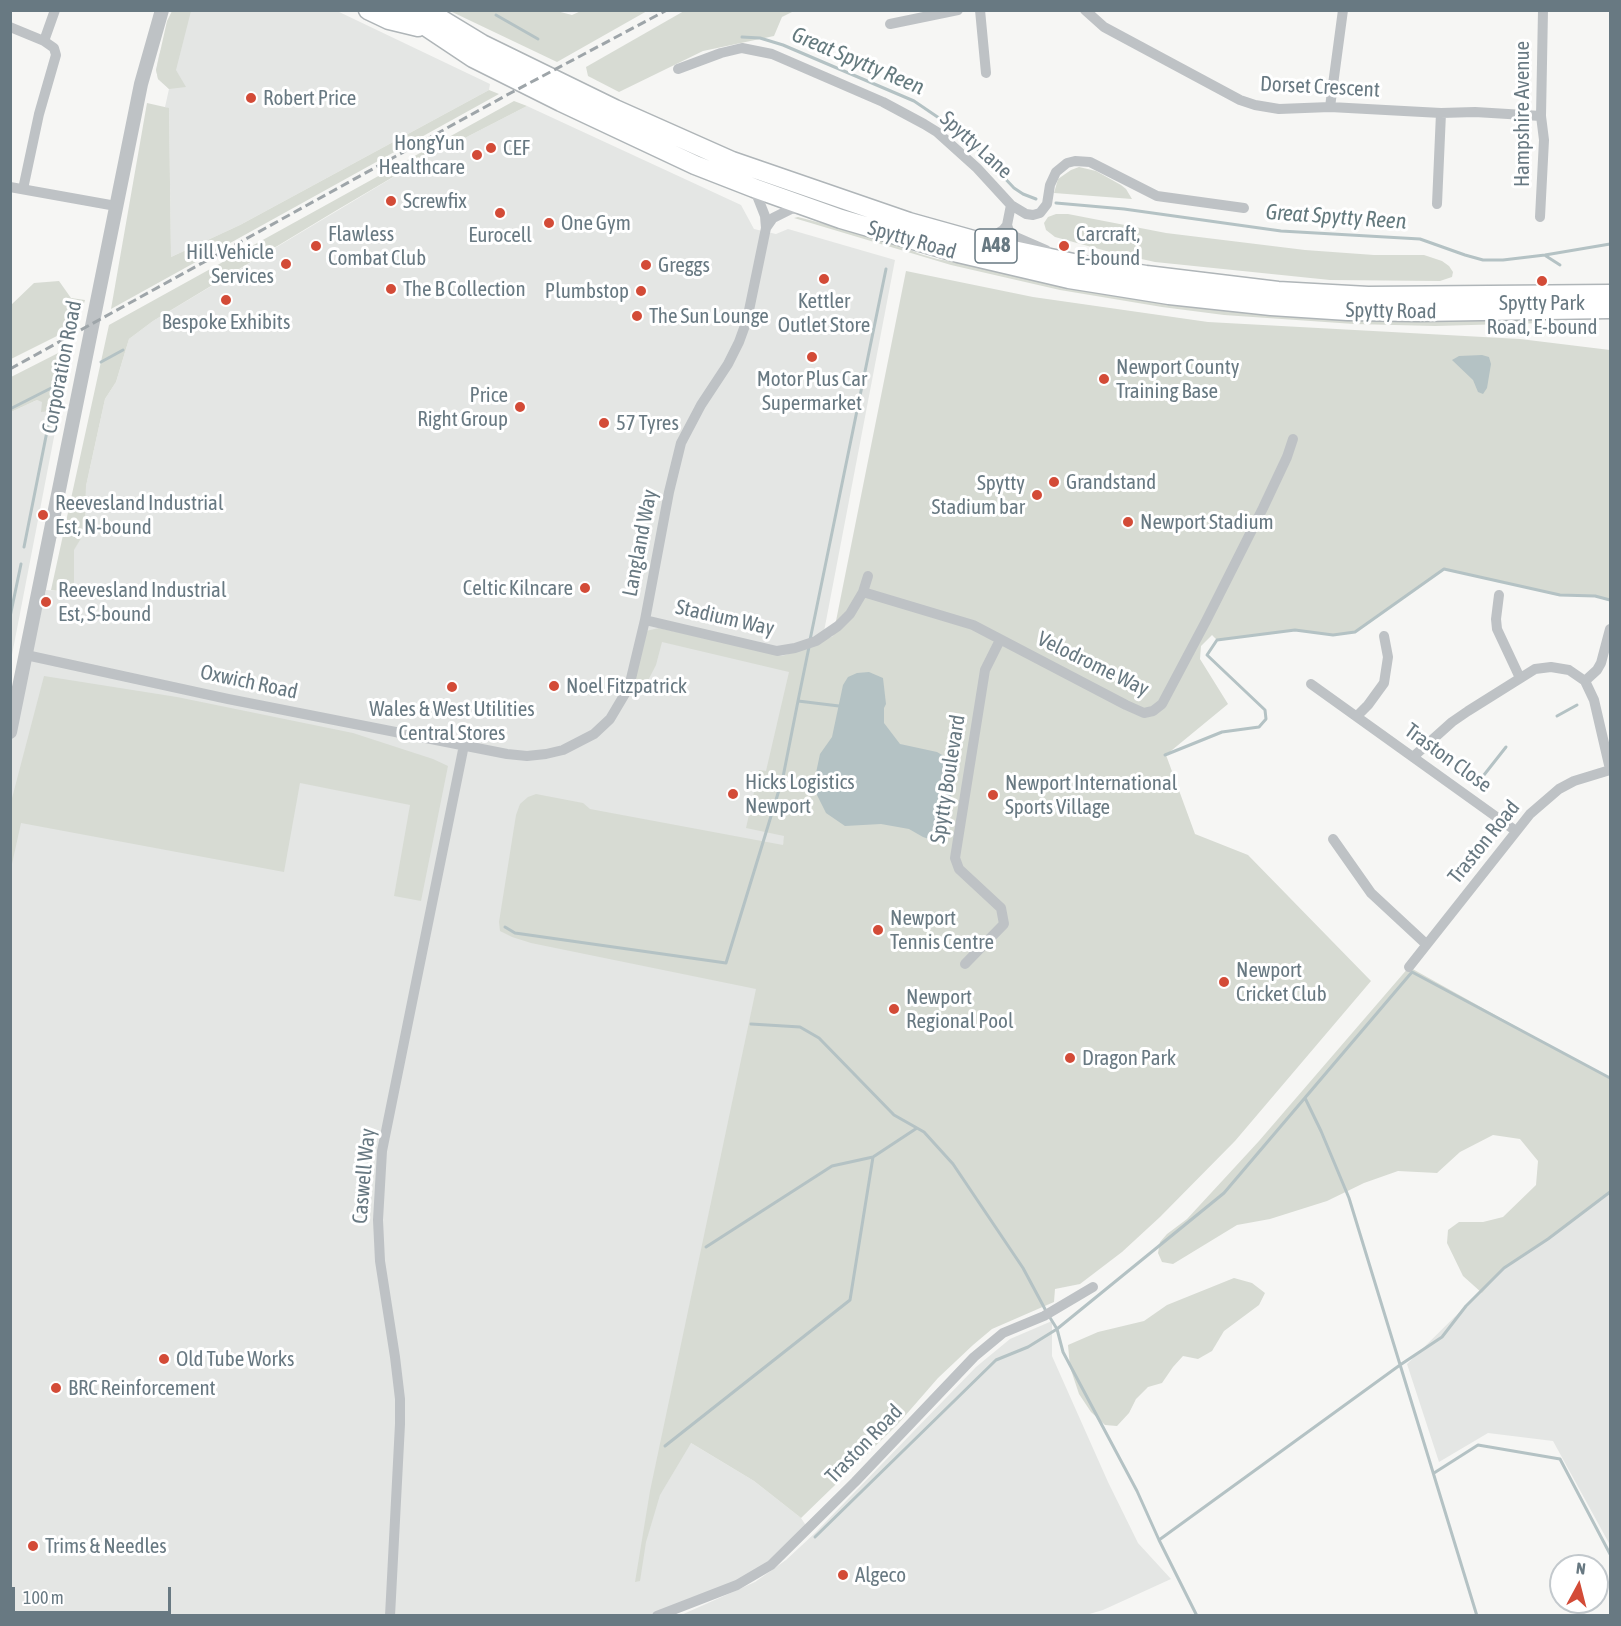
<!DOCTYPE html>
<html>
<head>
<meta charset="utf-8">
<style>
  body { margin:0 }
  #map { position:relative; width:1621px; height:1626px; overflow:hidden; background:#f6f6f4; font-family:"Asap Condensed",sans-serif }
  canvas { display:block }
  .frame { position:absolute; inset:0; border:12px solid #687982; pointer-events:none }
  .north { position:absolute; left:1549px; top:1554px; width:60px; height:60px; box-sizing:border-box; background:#fff; border:2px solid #c3c9cd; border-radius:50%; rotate:7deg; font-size:16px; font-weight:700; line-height:24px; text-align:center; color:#687982 }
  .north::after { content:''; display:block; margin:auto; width:21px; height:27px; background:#d34b37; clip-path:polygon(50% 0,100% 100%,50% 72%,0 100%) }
  .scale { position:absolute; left:12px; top:1587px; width:159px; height:27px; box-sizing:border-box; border:3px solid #687982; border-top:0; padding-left:8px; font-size:18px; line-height:21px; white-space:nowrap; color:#687982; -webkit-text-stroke:4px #fff; paint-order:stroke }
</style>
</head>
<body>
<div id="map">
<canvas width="1621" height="1626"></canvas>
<div class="frame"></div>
<div class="north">N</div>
<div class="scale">100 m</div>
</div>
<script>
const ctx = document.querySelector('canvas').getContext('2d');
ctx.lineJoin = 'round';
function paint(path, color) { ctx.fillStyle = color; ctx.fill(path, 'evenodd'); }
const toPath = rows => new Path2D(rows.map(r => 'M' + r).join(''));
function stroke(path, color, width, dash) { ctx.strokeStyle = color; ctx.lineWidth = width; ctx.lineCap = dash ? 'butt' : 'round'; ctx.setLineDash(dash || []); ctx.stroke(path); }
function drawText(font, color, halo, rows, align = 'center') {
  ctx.font = font + ' "Asap Condensed",sans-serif'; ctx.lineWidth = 6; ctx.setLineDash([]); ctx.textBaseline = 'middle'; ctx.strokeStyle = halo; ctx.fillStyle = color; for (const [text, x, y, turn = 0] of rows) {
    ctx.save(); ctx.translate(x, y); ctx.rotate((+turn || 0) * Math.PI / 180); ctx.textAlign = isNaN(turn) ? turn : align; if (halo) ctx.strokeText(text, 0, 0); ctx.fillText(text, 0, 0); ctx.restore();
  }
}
paint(toPath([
  [335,10,490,84,489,90,240,225,171,257,169,109,165,107,169,89,158,79,156,70,159,55,175,11],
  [527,106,741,205,754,229,776,234,788,229,895,260,783,846,691,1443,754,1481,801,1518,809,1530,765,1569,657,1615,11,1616,11,743,46,590,74,592,74,549,85,532,86,486,105,399,116,382,129,339,153,321,422,160],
  [37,400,42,401,42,412,59,411,11,660,11,412],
  [1610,1192,1610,1545,1553,1441,1488,1433,1439,1462,1407,1364,1504,1268,1548,1239],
  [1052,1321,1052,1356,1108,1482,1138,1543,1171,1579,1103,1610,1086,1615,679,1616,755,1582,786,1560,815,1533,976,1367,1010,1339]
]), '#e4e6e4');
paint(toPath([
  [553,10,572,15,581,11,647,11,557,62,450,11],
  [172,11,191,11,176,70,186,87,169,89,158,79,156,70,167,21],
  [684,11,794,11,782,17,774,36,703,51,619,92,588,76,586,67],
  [489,90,499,94,111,309,147,103,169,108,171,257,240,225],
  [514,101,527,106,422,160,337,210,153,321,129,339,116,382,105,399,86,486,85,532,74,550,74,593,51,590,109,325],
  [1079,167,1096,171,1121,185,1126,189,1132,199,1054,193,1058,179,1071,170],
  [1056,214,1068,214,1166,233,1305,250,1374,255,1424,255,1442,261,1449,266,1453,272,1452,277,1440,281,1330,280,1155,262,1110,252,1055,237,1046,230,1044,223,1048,217],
  [798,217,886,240,920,254,937,259,1006,271,1522,317,1544,319,1544,323,1435,326,1354,324,1224,315,1162,307,1060,290,951,265,794,218],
  [906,271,1033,297,1208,322,1520,339,1610,350,1610,600,1595,596,1560,595,1444,569,1355,632,1333,635,1295,630,1217,640,1212,635,1201,646,1200,659,1228,704,1166,755,1195,834,1248,855,1371,981,1235,1141,1160,1217,1122,1252,1080,1284,1055,1289,1054,1302,992,1329,973,1345,938,1378,897,1425,801,1518,754,1481,691,1443,660,1495,646,1542,640,1581,635,1582,650,1491,756,989,531,943,512,937,500,931,499,922,516,815,520,804,528,797,536,794,583,803,590,809,783,845,784,836,746,828,759,770,766,771,789,672,662,642,656,665,641,694,632,688,646,631,659,628,782,656,798,651,833,636],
  [59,281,71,298,85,300,77,326,11,359,11,305,34,283],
  [68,348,59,411,41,412,42,402,37,400,11,412,11,377],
  [44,676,177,697,353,733,433,759,448,766,421,901,394,896,410,805,300,783,284,872,21,823,12,864,11,864,11,802],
  [1409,967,1610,1079,1610,1192,1548,1239,1504,1268,1482,1293,1463,1276,1447,1243,1448,1230,1459,1222,1483,1222,1503,1217,1536,1185,1538,1161,1520,1139,1493,1135,1460,1152,1437,1173,1398,1171,1364,1183,1327,1201,1270,1219,1237,1225,1173,1264,1162,1262,1158,1253,1160,1242,1167,1234,1187,1219,1259,1141],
  [1234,1278,1252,1283,1265,1293,1259,1305,1224,1331,1212,1351,1198,1359,1183,1356,1173,1367,1162,1383,1148,1387,1136,1399,1129,1413,1117,1426,1105,1425,1091,1412,1079,1394,1070,1367,1068,1345,1098,1332,1144,1321,1167,1305]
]), '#d7dbd3');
paint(toPath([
  [1482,355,1489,357,1491,364,1487,388,1483,394,1478,392,1473,380,1452,360,1459,356],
  [869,672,883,678,886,704,884,708,884,723,900,744,937,752,949,759,955,773,946,830,935,841,923,837,909,829,881,824,845,826,826,813,813,787,820,754,832,737,843,685,848,677,857,673]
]), '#b4c2c4');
stroke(toPath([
  [496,15,538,39],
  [742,37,760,38,783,45,914,101,964,135,1014,188,1023,194,1036,199],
  [1056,203,1124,209,1281,231,1420,239,1465,255,1483,260,1503,260,1545,255,1610,244],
  [1546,256,1560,265],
  [101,362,123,350],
  [10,409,63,382],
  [24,547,56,386],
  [10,617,21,564],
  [810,640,886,269],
  [798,701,809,647],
  [1557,716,1577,705],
  [1165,755,1222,732,1259,727,1266,719,1265,710,1207,655,1217,640,1295,630,1333,635,1355,632,1444,569,1560,595,1595,596,1610,600],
  [1480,780,1506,747],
  [505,927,515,933,726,963,783,777,798,701,839,706],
  [751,1024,800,1027,819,1038,894,1115,924,1132,953,1164,1023,1268,1046,1311],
  [1305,1098,1321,1131,1349,1198,1477,1616],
  [706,1247,832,1166,873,1157],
  [665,1446,850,1300,873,1157,917,1128],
  [1434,1473,1478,1445,1560,1459,1610,1554],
  [815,1537,996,1360,1028,1347,1057,1329,1049,1316],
  [1159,1540,1137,1491,1063,1352,1057,1329,1224,1193,1412,972,1610,1078],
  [1197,1616,1159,1540,1400,1365,1442,1337,1466,1306,1504,1268,1548,1239,1610,1192]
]), '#b4c2c4', 3);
const primary = toPath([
  [368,10,389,20,418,27],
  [401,10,473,58,561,102,695,165,754,188,841,219,958,253,1069,279,1169,295,1271,306,1348,311,1418,312,1610,309],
  [426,10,482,44,615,109,732,161,909,222,995,246,1078,264,1146,275,1278,291,1368,296,1610,294]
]);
stroke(primary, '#afb5b8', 21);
stroke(toPath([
  [980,10,986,73],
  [1085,10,1104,27,1240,100,1255,105,1279,109,1330,107,1441,113,1475,112,1541,116],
  [890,24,958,10],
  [10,27,44,41,54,48,56,55,39,114,23,189],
  [44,41,55,10],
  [678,69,721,53,742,48,772,54,883,102,924,124,937,132,977,168,1011,205],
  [1330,107,1343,10],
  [10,187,116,206],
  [1437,204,1441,113],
  [1540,217,1544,140,1541,116,1543,10],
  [1007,225,1009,231,1016,237,1046,250],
  [766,228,773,218,791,209,803,207],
  [980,236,995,235,1003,230,1007,225,1011,205,1026,214,1033,215,1040,213,1047,204,1050,185,1056,172,1067,163,1075,161,1090,162,1157,196,1244,208],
  [863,592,973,625,1126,705,1144,713,1153,711,1162,704,1206,621,1263,508,1287,457,1293,439],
  [1499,595,1496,619,1497,629,1520,678],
  [645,620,777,651,795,648,816,641,838,626,850,614,863,592,868,576],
  [26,655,228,699,507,754,527,756,546,754,563,750,594,734,610,719,629,687,645,620,669,492,681,443,701,405,728,364,739,342,747,320,766,228,765,216,754,188],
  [1585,681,1597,670,1601,663,1610,629],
  [1311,684,1516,831],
  [1357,716,1368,705,1384,683,1388,657,1384,636],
  [1413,757,1452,722,1468,711,1535,669,1551,667,1569,670,1585,681,1594,700,1610,769],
  [1333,839,1371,893,1426,944],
  [965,964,1004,924,1001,908,959,869,955,858,985,670,1000,640],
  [1409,967,1530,814,1559,789,1574,781,1610,770],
  [390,1616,400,1424,400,1399,395,1357,380,1261,378,1220,382,1151,464,745],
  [657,1616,737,1585,771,1565,855,1482,974,1357,1003,1333,1044,1316,1093,1287]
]), '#bec2c5', 10);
stroke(toPath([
  [10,732,141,84,162,10]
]), '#bec2c5', 14);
stroke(primary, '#fff', 18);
stroke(toPath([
  [10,369,505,96,667,10]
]), '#9ea5a9', 3, [9, 4.5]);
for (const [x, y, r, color] of [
  [251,98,6,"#d34b37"],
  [491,148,6,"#d34b37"],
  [477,155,6,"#d34b37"],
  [391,201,6,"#d34b37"],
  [500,213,6,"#d34b37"],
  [549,223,6,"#d34b37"],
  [316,246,6,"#d34b37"],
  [1064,246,6,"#d34b37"],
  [286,264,6,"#d34b37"],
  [646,265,6,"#d34b37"],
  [824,279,6,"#d34b37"],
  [1542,281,6,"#d34b37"],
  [391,289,6,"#d34b37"],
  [641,291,6,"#d34b37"],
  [226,300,6,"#d34b37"],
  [637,316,6,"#d34b37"],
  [812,357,6,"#d34b37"],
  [1104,379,6,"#d34b37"],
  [520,407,6,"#d34b37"],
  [604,423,6,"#d34b37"],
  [1054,482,6,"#d34b37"],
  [1037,495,6,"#d34b37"],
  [43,515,6,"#d34b37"],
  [1128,522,6,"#d34b37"],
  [585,588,6,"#d34b37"],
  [46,602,6,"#d34b37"],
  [554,686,6,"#d34b37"],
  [452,687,6,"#d34b37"],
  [733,794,6,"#d34b37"],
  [993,795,6,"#d34b37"],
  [878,930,6,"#d34b37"],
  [1224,982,6,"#d34b37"],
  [894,1009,6,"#d34b37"],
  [1070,1058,6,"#d34b37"],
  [164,1359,6,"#d34b37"],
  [56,1388,6,"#d34b37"],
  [33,1546,6,"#d34b37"],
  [843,1575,6,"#d34b37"]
]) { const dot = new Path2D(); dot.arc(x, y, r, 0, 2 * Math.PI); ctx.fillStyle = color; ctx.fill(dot); stroke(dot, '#fff', 2); }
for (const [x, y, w] of [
  [996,246,42]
]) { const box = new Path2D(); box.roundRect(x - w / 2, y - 17, w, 34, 4.5); ctx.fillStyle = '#fff'; ctx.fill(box); stroke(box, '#687982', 1.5); }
drawText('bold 20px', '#687982', null, [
  ["A48",996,246]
]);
drawText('21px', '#687982', '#fff', [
  ["Dorset Crescent",1320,87,3],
  ["Hampshire Avenue",1522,114,-90],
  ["Spytty Lane",976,145,42],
  ["Spytty Road",912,240,16],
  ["Spytty Road",1391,311,1],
  ["Corporation Road",62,367,-79],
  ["Langland Way",640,543,-79],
  ["Stadium Way",725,618,13],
  ["Velodrome Way",1093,664,26],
  ["Oxwich Road",249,682,12],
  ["Traston Close",1448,758,36],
  ["Spytty Boulevard",948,779,-81],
  ["Traston Road",1484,842,-51],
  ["Caswell Way",364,1176,-85],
  ["Traston Road",864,1444,-46]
]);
drawText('21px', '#687982', '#fff', [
  ["Robert Price",263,98],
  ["HongYun",465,143,"right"],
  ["Healthcare",465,167,"right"],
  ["CEF",503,148],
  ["Screwfix",403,201],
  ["One Gym",561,223],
  ["Flawless",328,234],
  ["Combat Club",328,258],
  ["Carcraft,",1076,234],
  ["E-bound",1076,258],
  ["Eurocell",500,235,"center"],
  ["Hill Vehicle",274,252,"right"],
  ["Services",274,276,"right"],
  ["Greggs",658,265],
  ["The B Collection",403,289],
  ["Plumbstop",629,291,"right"],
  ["Kettler",824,301,"center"],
  ["Outlet Store",824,325,"center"],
  ["Spytty Park",1542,303,"center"],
  ["Road, E-bound",1542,327,"center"],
  ["The Sun Lounge",649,316],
  ["Bespoke Exhibits",226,322,"center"],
  ["Newport County",1116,367],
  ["Training Base",1116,391],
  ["Motor Plus Car",812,379,"center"],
  ["Supermarket",812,403,"center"],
  ["Price",508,395,"right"],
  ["Right Group",508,419,"right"],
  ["57 Tyres",616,423],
  ["Grandstand",1066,482],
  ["Spytty",1025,483,"right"],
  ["Stadium bar",1025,507,"right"],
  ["Reevesland Industrial",55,503],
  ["Est, N-bound",55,527],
  ["Newport Stadium",1140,522],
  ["Celtic Kilncare",573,588,"right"],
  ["Reevesland Industrial",58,590],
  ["Est, S-bound",58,614],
  ["Noel Fitzpatrick",566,686],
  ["Wales & West Utilities",452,709,"center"],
  ["Central Stores",452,733,"center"],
  ["Hicks Logistics",745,782],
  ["Newport",745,806],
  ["Newport International",1005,783],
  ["Sports Village",1005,807],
  ["Newport",890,918],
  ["Tennis Centre",890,942],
  ["Newport",1236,970],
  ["Cricket Club",1236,994],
  ["Newport",906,997],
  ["Regional Pool",906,1021],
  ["Dragon Park",1082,1058],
  ["Old Tube Works",176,1359],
  ["BRC Reinforcement",68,1388],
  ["Trims & Needles",45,1546],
  ["Algeco",855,1575]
], 'left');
drawText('italic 22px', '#647a7e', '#fff', [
  ["Great Spytty Reen",858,61,23],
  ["Great Spytty Reen",1336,217,4]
]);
</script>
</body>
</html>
